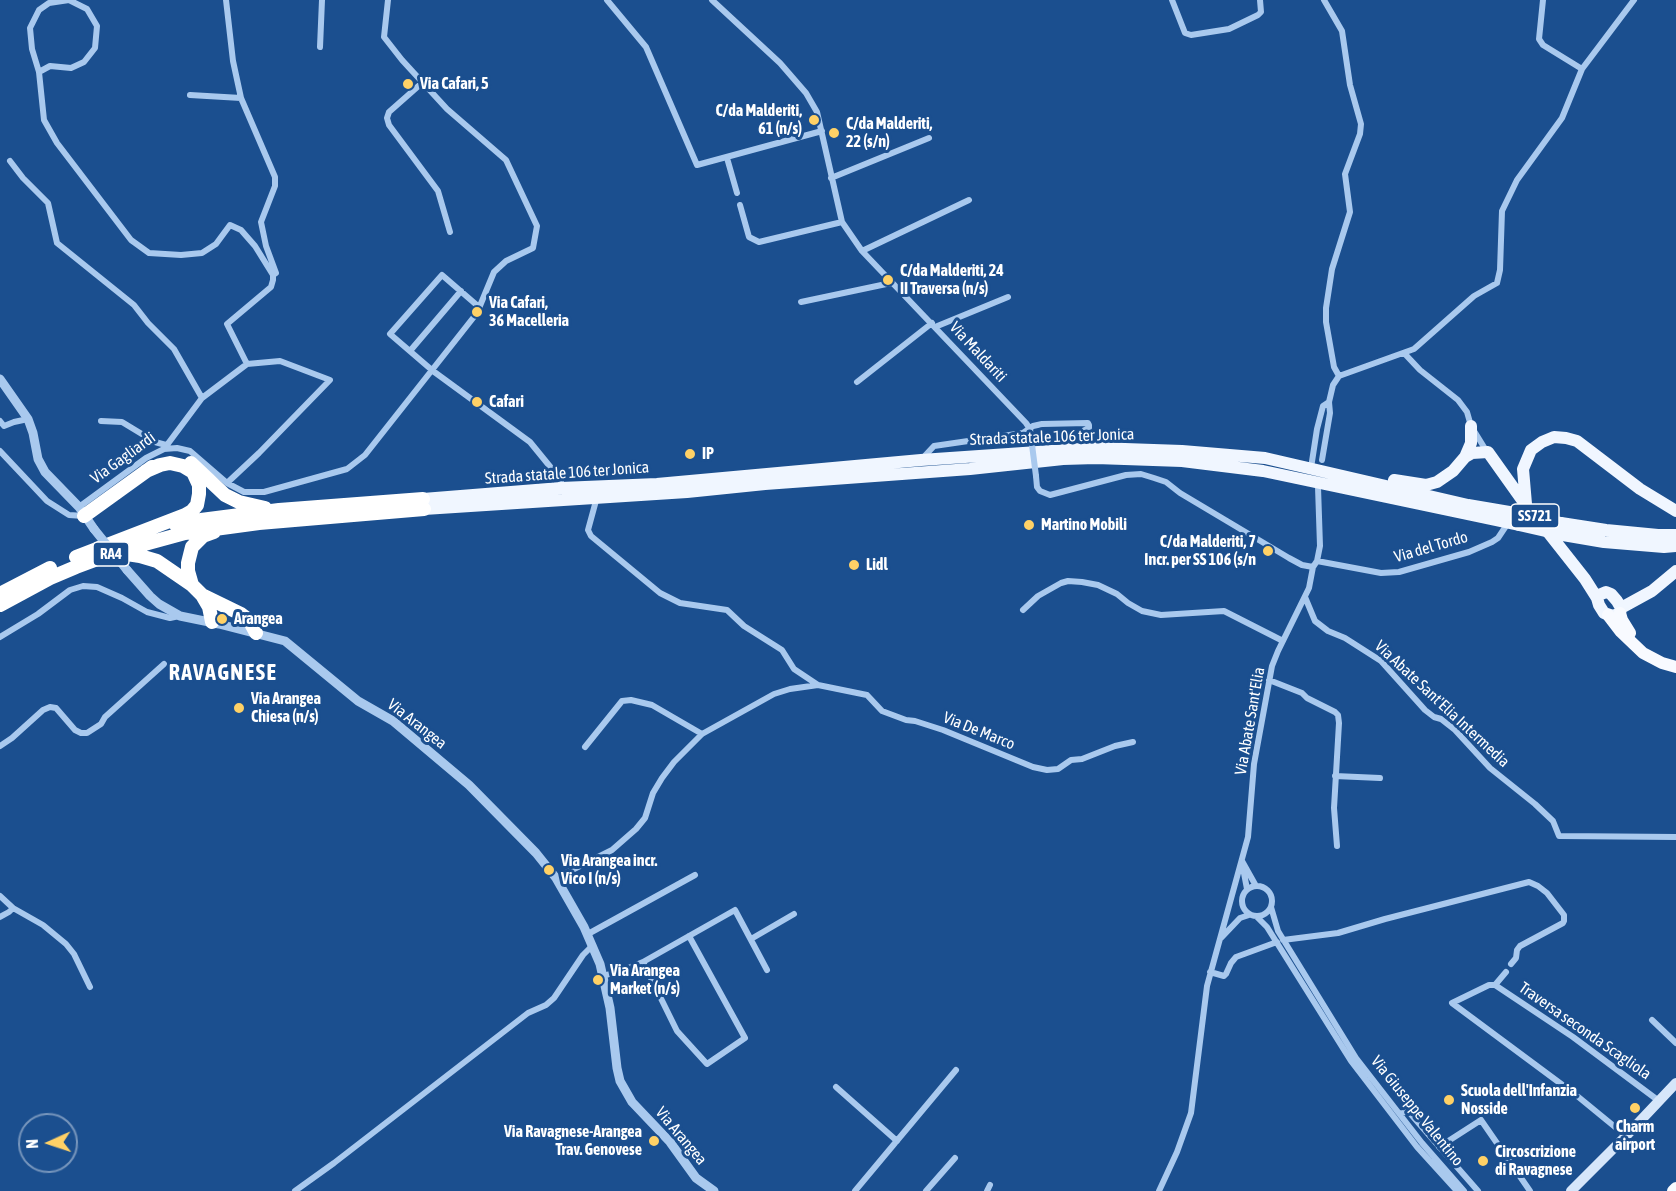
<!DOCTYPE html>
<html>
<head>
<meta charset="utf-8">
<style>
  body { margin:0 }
  #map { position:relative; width:1676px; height:1191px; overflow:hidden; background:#1b4f8f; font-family:"Asap Condensed",sans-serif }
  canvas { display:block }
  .north { position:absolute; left:18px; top:1113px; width:60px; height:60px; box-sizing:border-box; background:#1b4f8f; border:2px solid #7695bc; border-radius:50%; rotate:267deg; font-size:16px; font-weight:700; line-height:24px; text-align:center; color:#fff }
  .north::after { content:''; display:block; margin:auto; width:21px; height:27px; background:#ffd166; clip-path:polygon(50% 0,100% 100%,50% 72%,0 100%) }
</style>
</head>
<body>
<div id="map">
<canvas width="1676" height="1191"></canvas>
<div class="north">N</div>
</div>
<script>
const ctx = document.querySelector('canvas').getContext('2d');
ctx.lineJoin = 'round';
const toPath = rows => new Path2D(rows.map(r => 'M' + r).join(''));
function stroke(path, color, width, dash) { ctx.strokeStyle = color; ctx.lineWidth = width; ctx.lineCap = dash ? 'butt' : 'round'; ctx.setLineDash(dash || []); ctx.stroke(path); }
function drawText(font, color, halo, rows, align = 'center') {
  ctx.font = font + ' "Asap Condensed",sans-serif'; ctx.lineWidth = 6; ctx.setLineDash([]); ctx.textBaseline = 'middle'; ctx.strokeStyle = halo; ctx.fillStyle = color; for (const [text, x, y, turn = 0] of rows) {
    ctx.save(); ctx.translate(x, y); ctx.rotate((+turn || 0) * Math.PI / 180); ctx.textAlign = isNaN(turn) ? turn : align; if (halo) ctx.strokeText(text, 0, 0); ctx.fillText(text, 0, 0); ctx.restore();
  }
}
stroke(toPath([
  [226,0,233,61,241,98,275,177,275,186,261,222,266,246,276,273,273,275],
  [607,0,646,47,697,165,822,131],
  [712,0,780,63,806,93,817,112,842,222,862,251,1026,423,1030,429,1031,437],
  [1172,0,1185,33,1191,35,1229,29,1258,15,1261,12,1260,0],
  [1324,0,1342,31,1350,85,1361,124,1360,134,1345,174,1350,212,1332,269,1326,308,1326,322,1334,367,1339,376],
  [1543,0,1539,39,1543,45,1582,69],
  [320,47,322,0],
  [39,72,50,66,71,68,84,62,95,48,97,26,87,9,69,0,49,3,39,10,30,28,32,49,39,72,44,120,57,143,131,240,149,253,181,255,202,253,216,244,230,225,241,230,255,246,273,275,273,280,271,287,227,324,247,364],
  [423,82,389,112,387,118,389,125,438,191,450,232],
  [190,95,241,98],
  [727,158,737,193],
  [10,161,23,178,48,203,57,243,134,305,148,323,174,349,202,398],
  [831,178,929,138],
  [740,205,749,237,759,242,842,222],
  [862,251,969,200],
  [801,302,891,283],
  [479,307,442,275,390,334,433,371,530,442,561,480,561,488],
  [935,327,1008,297],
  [410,351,461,291],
  [1404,353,1420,370,1458,400,1467,412,1471,426,1487,452],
  [1339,376,1414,349,1474,296,1497,283,1500,270,1502,211,1517,180,1562,118,1582,69,1634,0],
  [857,382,932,323],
  [0,421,4,426,14,422,28,419],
  [101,421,122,422,155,442,166,445],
  [164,449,177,448,190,451,227,483,244,492,264,492,347,469,365,455,477,313,494,272,506,261,533,248,537,226,506,160,447,109,402,60,384,37,388,0],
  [0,451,47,501,69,515,84,516],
  [921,460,934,446,1023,433,1033,426,1042,424,1088,423,1089,425,1089,428,1071,437,1067,442,1067,449],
  [1322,460,1330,413,1329,402,1333,385,1339,376],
  [1311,468,1317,429,1323,406,1329,402],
  [1036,476,1037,487,1040,491,1050,495,1126,475,1141,474,1154,478,1166,482,1180,493,1289,558,1302,565,1313,567],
  [597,497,588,530,591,536,660,593,680,603,727,610,744,626,782,650,794,669,818,685],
  [79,507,146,458,164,449,202,398,247,364,280,361,330,380,259,453,227,483],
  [1317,561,1381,573,1399,572,1469,552,1492,542,1498,538,1508,523],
  [1305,597,1315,621,1328,631,1345,638,1381,661,1425,710,1434,717,1441,719,1455,730,1490,768,1535,804,1553,821,1559,836,1676,837],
  [1023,610,1038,596,1061,583,1068,581,1082,582,1098,585,1117,594,1128,603,1142,611,1161,615,1224,611,1283,641],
  [0,637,38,614,70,590,83,586,97,587,122,598,147,612,170,618,179,616],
  [1269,680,1302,693,1307,698,1335,712,1338,715,1339,723,1334,808,1337,846],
  [0,746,12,738,43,710,50,707,56,708,75,730,81,733,87,733,101,724,105,717,164,664],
  [585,747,622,701,631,700,652,705,702,734],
  [1335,776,1380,778],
  [1242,861,1256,886],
  [1243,868,1247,889],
  [556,878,612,850,636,829,645,818,653,793,662,778,674,762,702,734,774,694,790,689,818,685,867,695,882,711,906,720,915,721,943,730,1033,767,1047,770,1058,769,1071,760,1082,759,1115,746,1133,742],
  '1242 901a15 15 0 1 1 30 0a15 15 0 1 1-30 0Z',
  [0,896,13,908,43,925,66,944,74,954,90,987],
  [1271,907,1278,931,1356,1058,1422,1143,1464,1191],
  [0,917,9,912,13,908],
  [1257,917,1267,927,1351,1061,1417,1147,1457,1191],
  [588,934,695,875],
  [1221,938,1240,918,1249,915],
  [751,939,794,914],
  [1283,940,1338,933,1385,919,1529,882,1538,886,1547,893,1564,915,1564,921,1563,923,1520,946,1517,950,1516,958,1511,964],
  [643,962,677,1031,707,1064,745,1038,689,936],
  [1210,972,1224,976,1226,974,1231,963,1236,957,1277,942],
  [1506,972,1495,985,1489,985,1452,1003,1576,1095,1626,1136],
  [603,976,626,969,643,962,735,910,767,970],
  [1495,985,1573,1037,1659,1101],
  [1652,1020,1676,1043],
  [836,1087,897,1141],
  [1400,1114,1408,1111,1478,1191],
  [1439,1147,1481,1120,1530,1191],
  [295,1191,334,1163,528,1013,546,1005,554,998,583,955,593,945],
  [855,1191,956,1070],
  [926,1191,955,1158],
  [987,1191,990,1185],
  [1159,1191,1177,1152,1191,1113,1207,986,1248,837,1254,764,1272,666,1278,651,1309,588,1313,567,1317,561,1320,546,1318,487]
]), '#a9c9ee', 6);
stroke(toPath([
  [0,379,28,419,33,433,38,459,45,472,79,507,94,529],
  [127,570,150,596,159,604,180,616,219,624,285,641,358,701,393,721,469,785,536,853,556,878,584,927,600,964,610,1008,617,1068,620,1081,632,1102,670,1142,696,1178,714,1191]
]), '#a9c9ee', 9);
stroke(toPath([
  [1571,1191,1626,1136,1676,1083]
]), '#d6e6fa', 10);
stroke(toPath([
  [1465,457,1472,453,1488,452,1525,504],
  [1394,480,1426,485,1437,482,1453,471,1465,457,1471,443,1471,426],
  [423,499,561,488,657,484,921,460,1096,448,1182,451,1265,458,1468,505,1521,514],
  [1526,504,1523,469,1531,450,1542,442,1554,437,1566,438,1577,441,1640,489,1676,511],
  [424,509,687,492,765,484,970,469,1063,459,1096,458,1182,461,1263,471,1519,525],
  [1561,523,1606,530,1658,535,1676,535],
  [1544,527,1585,579,1597,598],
  [1563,535,1604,542,1664,547,1676,546],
  [1606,592,1611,594,1617,601,1621,608,1620,613,1613,616,1604,613,1599,605,1597,598,1599,595,1606,592],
  [1621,608,1652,591,1676,571]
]), '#f0f6ff', 12);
stroke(toPath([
  [1620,613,1622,620,1630,633],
  [1608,615,1621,632,1643,653,1662,663,1676,667],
  [1673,1191,1676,1188]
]), '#f8faff', 12);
stroke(toPath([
  [191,463,225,495,239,502,265,508],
  [84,516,152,467],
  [176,525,201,520,279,510,423,499],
  [121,552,127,554,140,556,157,561,192,585,202,595,241,614,249,620,256,633],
  [76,557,185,515,192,511,197,505,199,494,199,485,193,472,183,466,170,463,160,465,146,471],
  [192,585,188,571,188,563,192,547,203,536,214,532],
  [0,594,50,568],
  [202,595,209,607,212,622],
  [0,605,50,578,76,567,119,551,185,533,259,523,424,509]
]), '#fff', 14);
stroke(toPath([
  [1031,437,1036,476]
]), '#a9c9ee', 6);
stroke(toPath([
  [94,529,127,570]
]), '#a9c9ee', 9);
stroke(toPath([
  [1521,514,1561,523],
  [1519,525,1563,535]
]), '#f0f6ff', 12);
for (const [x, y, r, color] of [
  [408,84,6,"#ffd166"],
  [814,120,6,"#ffd166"],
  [834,133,6,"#ffd166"],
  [888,280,6,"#ffd166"],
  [477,312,6,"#ffd166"],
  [477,402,6,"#ffd166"],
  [690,454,6,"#ffd166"],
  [1029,525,6,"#ffd166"],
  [1268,551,6,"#ffd166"],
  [854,565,6,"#ffd166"],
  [222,619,6,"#ffd166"],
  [239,708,6,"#ffd166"],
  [549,870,6,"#ffd166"],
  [598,980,6,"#ffd166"],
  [1449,1100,6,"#ffd166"],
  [1635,1108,6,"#ffd166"],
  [654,1141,6,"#ffd166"],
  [1483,1161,6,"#ffd166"]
]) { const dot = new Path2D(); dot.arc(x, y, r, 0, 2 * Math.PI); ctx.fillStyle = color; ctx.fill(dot); stroke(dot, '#1b4f8f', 2); }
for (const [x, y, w] of [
  [1535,516,48],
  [111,554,36]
]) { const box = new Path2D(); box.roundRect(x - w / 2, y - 12, w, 24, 4.5); ctx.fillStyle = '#1b4f8f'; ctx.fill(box); stroke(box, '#fff', 1.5); }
drawText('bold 15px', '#fff', null, [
  ["SS721",1535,516],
  ["RA4",111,554]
]);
drawText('bold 16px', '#fff', '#1b4f8f', [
  ["Via Cafari, 5",420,84],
  ["C/da Malderiti,",802,111,"right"],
  ["61 (n/s)",802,129,"right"],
  ["C/da Malderiti,",846,124],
  ["22 (s/n)",846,142],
  ["C/da Malderiti, 24",900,271],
  ["II Traversa (n/s)",900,289],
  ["Via Cafari,",489,303],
  ["36 Macelleria",489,321],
  ["Cafari",489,402],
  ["IP",702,454],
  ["Martino Mobili",1041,525],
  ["C/da Malderiti, 7",1256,542,"right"],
  ["Incr. per SS 106 (s/n",1256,560,"right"],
  ["Lidl",866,565],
  ["Arangea",234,619],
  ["Via Arangea",251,699],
  ["Chiesa (n/s)",251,717],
  ["Via Arangea incr.",561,861],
  ["Vico I (n/s)",561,879],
  ["Via Arangea",610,971],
  ["Market (n/s)",610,989],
  ["Scuola dell'Infanzia",1461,1091],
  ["Nosside",1461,1109],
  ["Charm",1635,1127,"center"],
  ["airport",1635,1145,"center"],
  ["Via Ravagnese-Arangea",642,1132,"right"],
  ["Trav. Genovese",642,1150,"right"],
  ["Circoscrizione",1495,1152],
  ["di Ravagnese",1495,1170]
], 'left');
drawText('16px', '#fff', '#1b4f8f', [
  ["Via Maldariti",978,352,47],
  ["Strada statale 106 ter Jonica",1052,437,-2],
  ["Via Gagliardi",123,458,-36],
  ["Strada statale 106 ter Jonica",567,473,-4],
  ["Via del Tordo",1431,547,-16],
  ["Via Abate Sant'Elia Intermedia",1442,704,43],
  ["Via Abate Sant'Elia",1250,721,-80],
  ["Via Arangea",417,724,38],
  ["Via De Marco",979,731,22],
  ["Traversa seconda Scagliola",1585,1031,35],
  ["Via Giuseppe Valentino",1417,1111,51],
  ["Via Arangea",681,1136,50]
]);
ctx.letterSpacing = '1.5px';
drawText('bold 22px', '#fff', '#1b4f8f', [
  ["RAVAGNESE",223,673]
]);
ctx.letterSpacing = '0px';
</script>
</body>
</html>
